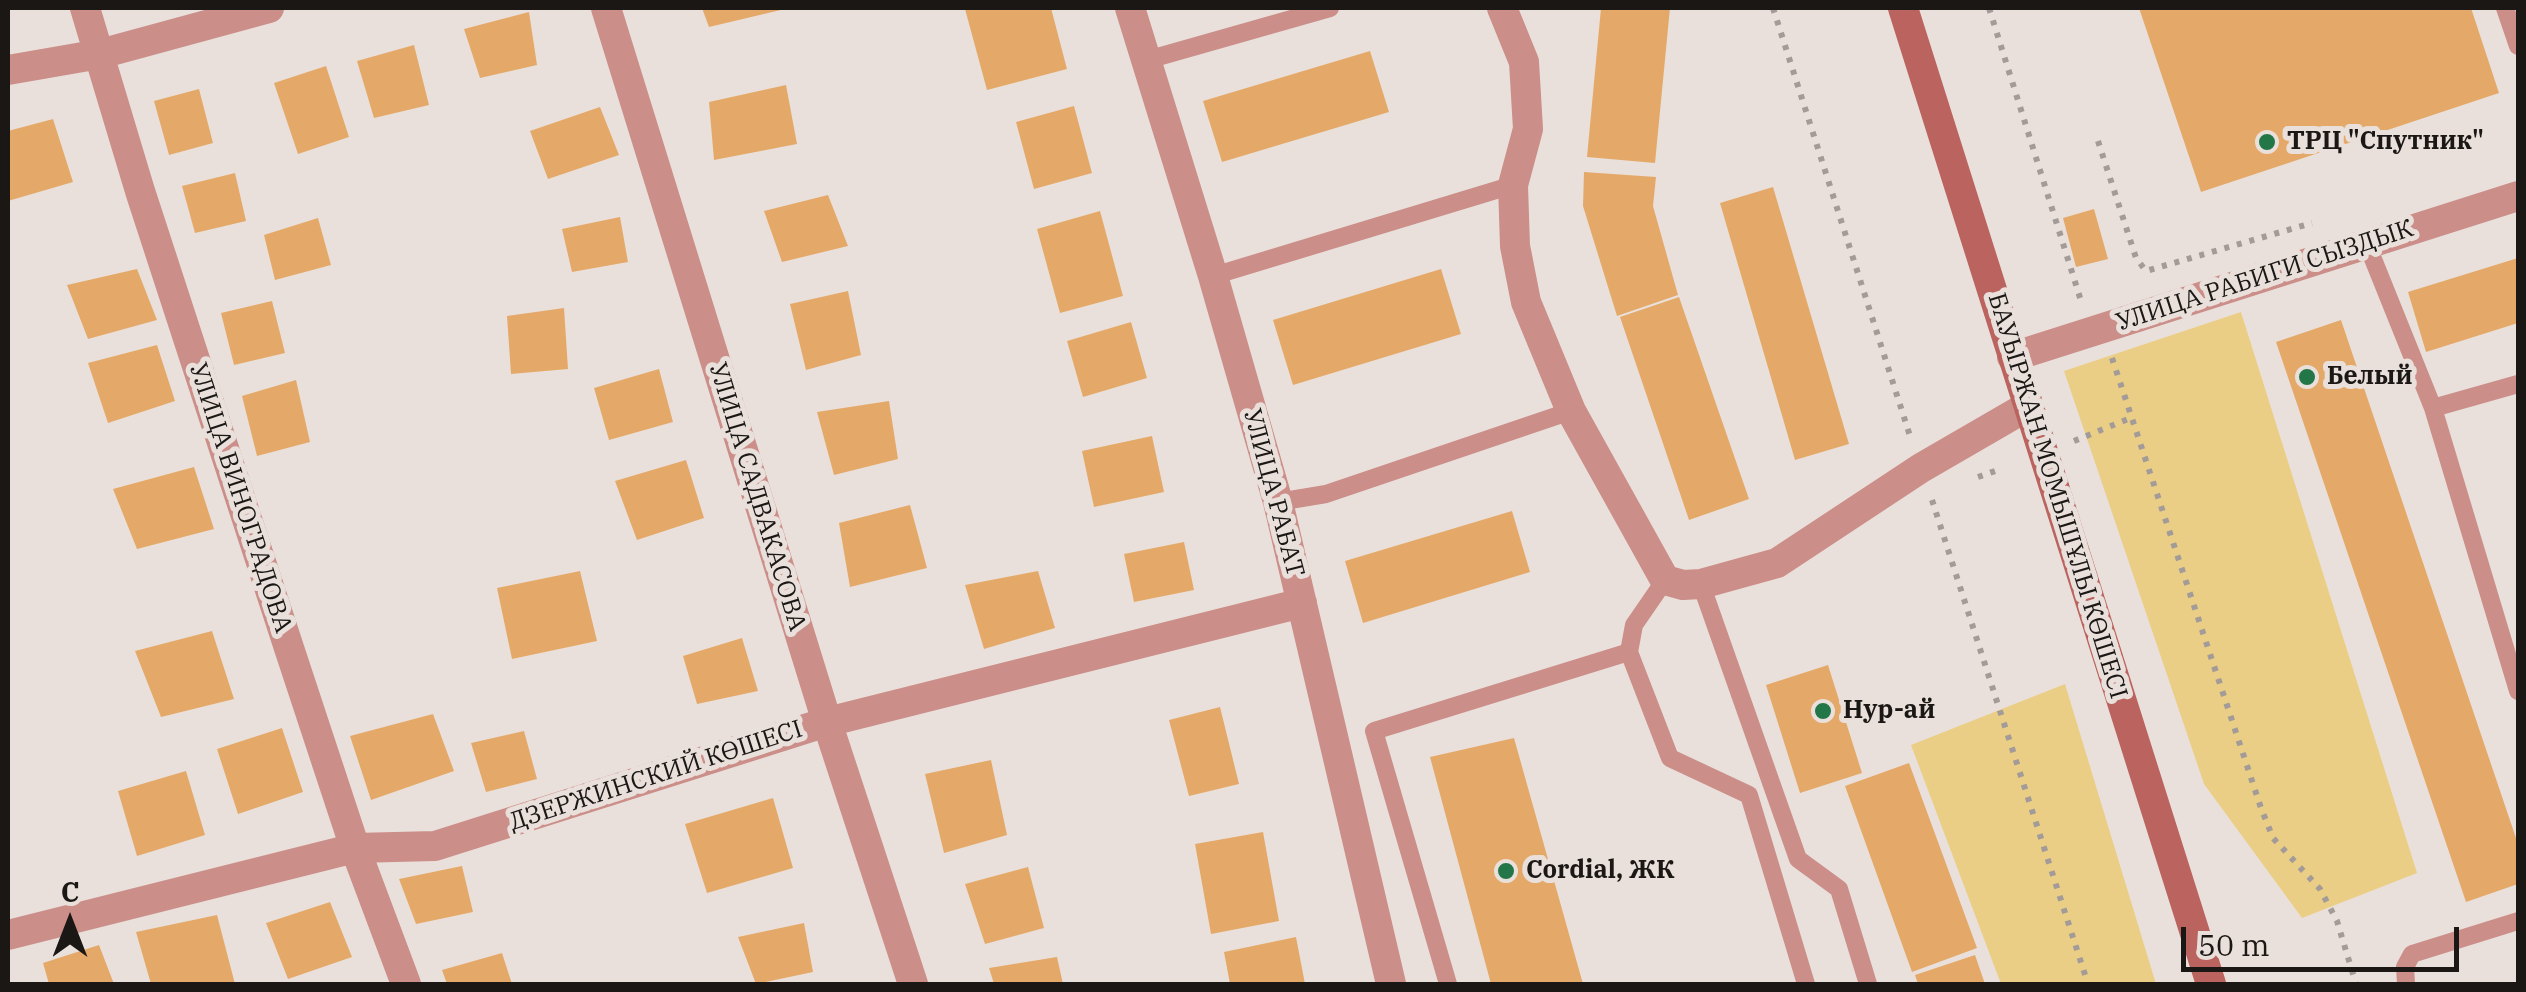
<!DOCTYPE html>
<html>
<head>
<meta charset="utf-8">
<style>
  body { margin:0 }
  #map { position:relative; width:2526px; height:992px; overflow:hidden; background:#eae0db; font-family:"IBM Plex Serif",serif }
  canvas { display:block }
  .frame { position:absolute; inset:0; border:10px solid #1a1715; pointer-events:none }
  .north { position:absolute; left:20px; top:872px; width:100px; height:100px; -webkit-text-stroke:8px #eae0db; paint-order:stroke; rotate:0deg; font-size:28px; font-weight:700; line-height:40px; text-align:center; color:#1a1715 }
  .north::after { content:''; display:block; margin:auto; width:35px; height:45px; background:#1a1715; clip-path:polygon(50% 0,100% 100%,50% 72%,0 100%) }
  .scale { position:absolute; left:2181px; top:927px; width:278px; height:45px; box-sizing:border-box; border:5px solid #1a1715; border-top:0; padding-left:12px; font-size:30px; line-height:35px; white-space:nowrap; color:#1a1715; -webkit-text-stroke:8px #eae0db; paint-order:stroke }
</style>
</head>
<body>
<div id="map">
<canvas width="2526" height="992"></canvas>
<div class="frame"></div>
<div class="north">С</div>
<div class="scale">50 m</div>
</div>
<script>
const ctx = document.querySelector('canvas').getContext('2d');
ctx.lineJoin = 'round';
function paint(path, color) { ctx.fillStyle = color; ctx.fill(path, 'evenodd'); }
const toPath = rows => new Path2D(rows.map(r => 'M' + r).join(''));
function stroke(path, color, width, dash) { ctx.strokeStyle = color; ctx.lineWidth = width; ctx.lineCap = dash ? 'butt' : 'round'; ctx.setLineDash(dash || []); ctx.stroke(path); }
function drawText(font, color, halo, rows, align = 'center') {
  ctx.font = font + ' "IBM Plex Serif",serif'; ctx.lineWidth = 10; ctx.setLineDash([]); ctx.textBaseline = 'middle'; ctx.strokeStyle = halo; ctx.fillStyle = color; for (const [text, x, y, turn = 0] of rows) {
    ctx.save(); ctx.translate(x, y); ctx.rotate((+turn || 0) * Math.PI / 180); ctx.textAlign = isNaN(turn) ? turn : align; if (halo) ctx.strokeText(text, 0, 0); ctx.fillText(text, 0, 0); ctx.restore();
  }
}
paint(toPath([
  [2241,312,2417,873,2302,918,2204,784,2064,371],
  [2065,684,2156,984,2001,984,1911,745]
]), '#eace86');
paint(toPath([
  [702,8,785,8,785,9,709,27],
  [970,8,1051,8,1067,69,987,90,965,9],
  [1601,8,1670,8,1655,163,1587,157],
  [2139,8,2471,8,2499,93,2201,192],
  [529,12,537,65,480,78,464,29],
  [414,45,429,105,374,118,357,61],
  [1370,51,1389,112,1222,162,1203,101],
  [326,66,349,137,298,154,274,83],
  [786,85,797,144,714,160,709,102],
  [199,89,213,143,169,155,154,101],
  [1074,106,1092,173,1034,189,1016,122],
  [600,107,619,155,548,179,530,131],
  [53,119,73,182,8,201,8,131],
  [1584,172,1656,177,1653,206,1678,295,1617,316,1583,206],
  [235,173,246,221,195,233,182,186],
  [1773,187,1849,444,1795,460,1720,203],
  [828,195,848,246,782,262,764,211],
  [2094,209,2108,259,2076,267,2063,218],
  [1100,211,1123,296,1060,313,1037,229],
  [620,217,628,262,572,272,562,229],
  [318,218,331,265,275,280,264,235],
  [2518,258,2518,323,2426,352,2408,292],
  [137,269,157,320,88,339,67,285],
  [1441,269,1461,334,1293,385,1273,320],
  [848,291,861,355,806,370,790,304],
  [1679,297,1749,499,1689,520,1620,317],
  [272,301,285,353,234,365,221,313],
  [564,308,568,369,511,374,507,316],
  [2341,320,2518,844,2518,884,2466,902,2276,342],
  [1131,322,1147,378,1083,397,1067,341],
  [157,345,175,401,108,423,88,363],
  [659,369,673,422,609,440,594,388],
  [296,380,310,442,257,456,242,396],
  [889,401,898,459,834,475,817,412],
  [1152,436,1164,492,1094,507,1082,451],
  [686,460,704,518,637,540,615,481],
  [194,467,214,529,137,549,113,489],
  [910,505,927,568,850,587,839,523],
  [1512,511,1530,572,1363,623,1345,561],
  [1184,542,1194,590,1134,602,1124,554],
  [580,571,597,641,512,659,497,588],
  [1038,571,1055,628,984,649,965,585],
  [212,631,234,699,161,717,135,651],
  [742,638,758,691,697,704,683,656],
  [1828,665,1862,773,1800,793,1766,685],
  [1220,707,1239,784,1189,796,1169,720],
  [433,714,454,771,371,800,350,736],
  [282,728,303,792,238,814,217,749],
  [524,731,537,779,486,792,471,743],
  [1514,738,1583,984,1491,984,1430,757],
  [991,760,1007,835,944,853,925,774],
  [1909,763,1977,948,1912,972,1845,786],
  [186,771,205,835,137,856,118,791],
  [773,798,793,868,707,893,685,824],
  [1263,832,1279,921,1211,934,1195,844],
  [462,866,473,912,416,924,399,879],
  [1028,867,1044,928,985,944,965,884],
  [330,902,352,957,288,979,266,923],
  [217,915,235,984,151,984,136,932],
  [804,923,813,972,756,984,738,937],
  [1296,937,1305,984,1230,984,1224,952],
  [99,945,114,984,49,984,43,963],
  [502,953,512,984,447,984,442,970],
  [1975,955,1985,984,1918,984,1915,975],
  [1057,957,1063,984,994,984,989,968]
]), '#e4a968');
stroke(toPath([
  [1773,8,1910,436],
  [1989,8,2082,304],
  [2098,141,2136,258,2146,271,2312,223],
  [2112,358,2261,808,2273,838,2320,889,2337,921,2356,984],
  [2074,441,2133,417],
  [1978,477,1998,470],
  [1932,500,2088,984]
]), '#a39b98', 6, [5, 8]);
stroke(toPath([
  [2505,8,2518,46],
  [1147,60,1330,8],
  [2367,244,2433,408,2518,384],
  [1213,276,1513,185],
  [2433,408,2518,691],
  [1278,502,1326,494,1571,411],
  [1665,580,1634,625,1629,652,1670,758,1749,795,1806,984],
  [1701,584,1798,859,1839,889,1868,984],
  [1448,984,1374,731,1629,652],
  [2406,984,2405,967,2412,954,2518,921]
]), '#cb8e89', 18);
stroke(toPath([
  [85,8,140,191,289,648,355,848,406,984],
  [606,8,827,722,913,984],
  [1130,8,1213,276,1278,502,1391,984],
  [1502,8,1524,62,1528,129,1513,185,1515,246,1526,302,1571,411,1665,580,1683,585,1701,584,1777,563,1921,468,2028,406],
  [8,70,100,54,269,8],
  [2012,357,2518,196],
  [8,935,355,848,435,846,827,722,1302,603]
]), '#cb8e89', 30);
stroke(toPath([
  [1903,8,2211,984]
]), '#bb635f', 30);
for (const [x, y, r, color] of [
  [2267,142,10,"#227648"],
  [2307,377,10,"#227648"],
  [1823,711,10,"#227648"],
  [1506,871,10,"#227648"]
]) { const dot = new Path2D(); dot.arc(x, y, r, 0, 2 * Math.PI); ctx.fillStyle = color; ctx.fill(dot); stroke(dot, '#eae0db', 4); }
drawText('bold 25px', '#1a1715', '#eae0db', [
  ["ТРЦ \"Спутник\"",2287,142],
  ["Белый",2327,377],
  ["Нур-ай",1843,711],
  ["Cordial, ЖК",1526,871]
], 'left');
drawText('25px', '#1a1715', '#eae0db', [
  ["УЛИЦА РАБИГИ СЫЗДЫК",2265,276,-18],
  ["УЛИЦА РАБАТ",1273,493,75],
  ["БАУЫРЖАН МОМЫШҰЛЫ КӨШЕСІ",2057,496,73],
  ["УЛИЦА САДВАКАСОВА",757,497,73],
  ["УЛИЦА ВИНОГРАДОВА",240,498,72],
  ["ДЗЕРЖИНСКИЙ КӨШЕСІ",656,776,-18]
]);
</script>
</body>
</html>
